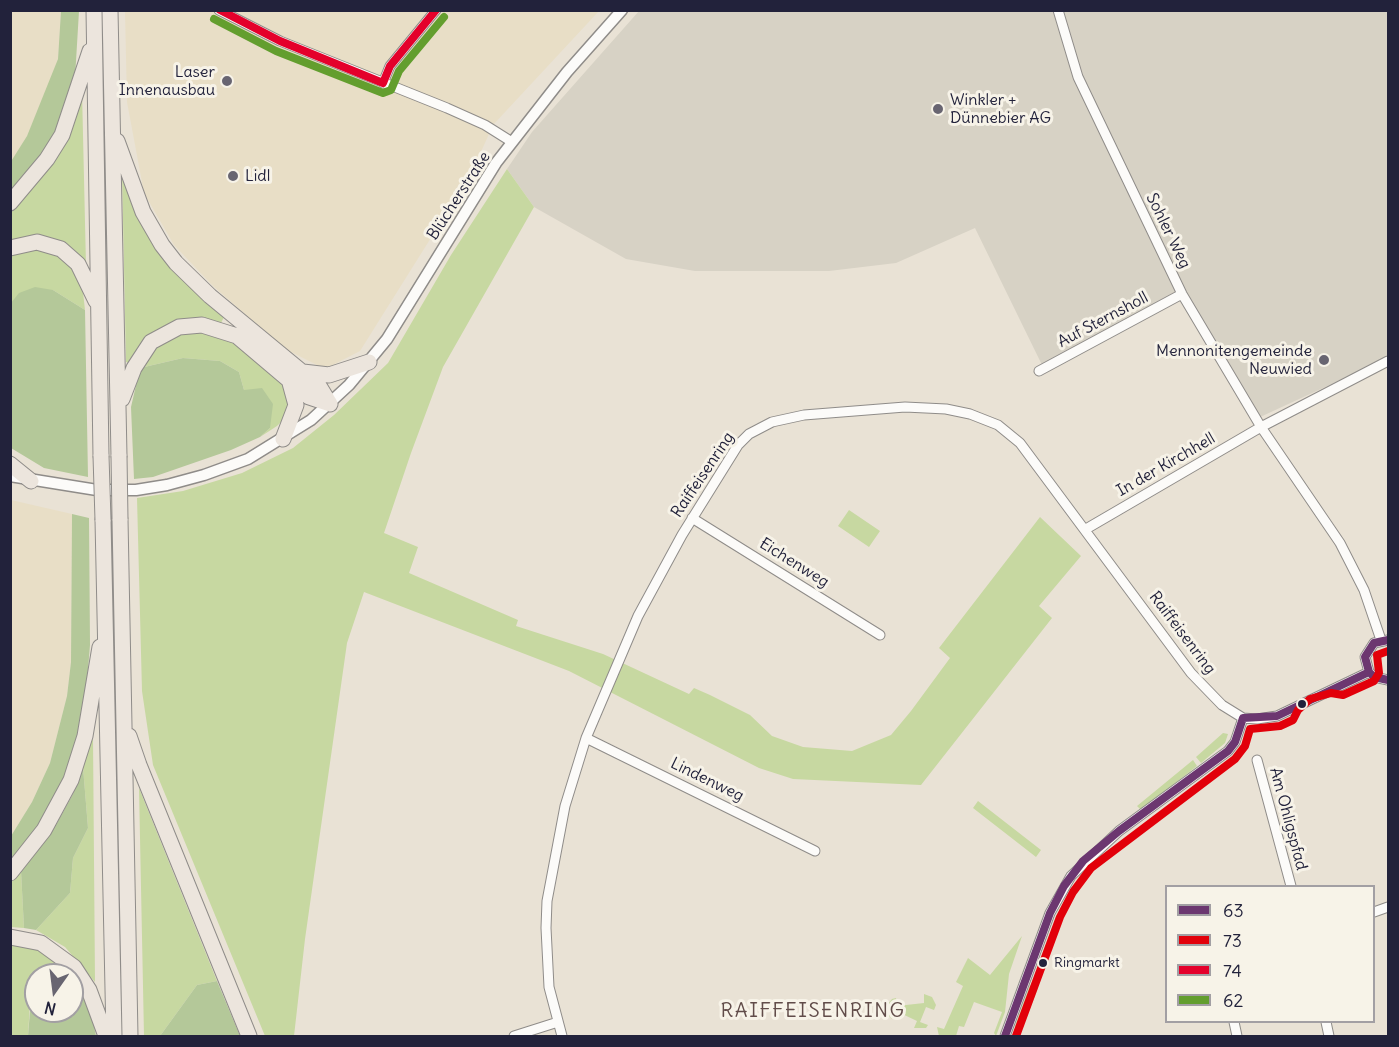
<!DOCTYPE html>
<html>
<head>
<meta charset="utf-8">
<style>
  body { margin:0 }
  #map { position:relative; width:1399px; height:1047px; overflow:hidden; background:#e9e2d5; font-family:Delius,sans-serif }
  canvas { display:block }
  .frame { position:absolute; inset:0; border:12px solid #22223b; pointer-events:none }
  .legend { position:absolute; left:1165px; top:885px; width:210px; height:138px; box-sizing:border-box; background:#f7f3e8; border:2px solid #a29fa3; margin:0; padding:8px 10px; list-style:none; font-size:18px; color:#22223b }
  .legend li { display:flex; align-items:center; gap:12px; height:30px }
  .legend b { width:30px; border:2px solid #a29fa3 }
  .north { position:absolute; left:24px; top:963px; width:60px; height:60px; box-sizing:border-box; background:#f7f3e8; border:2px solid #a29fa3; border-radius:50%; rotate:194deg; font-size:16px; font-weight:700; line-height:24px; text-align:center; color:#22223b }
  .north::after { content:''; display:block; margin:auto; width:21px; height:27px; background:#686571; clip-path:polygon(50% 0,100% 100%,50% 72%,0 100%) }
</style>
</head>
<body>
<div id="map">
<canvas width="1399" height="1047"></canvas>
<div class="frame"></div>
<ul class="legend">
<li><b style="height:8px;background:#6c3770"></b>63</li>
<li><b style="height:8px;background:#e2000a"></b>73</li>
<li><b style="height:8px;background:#e4002b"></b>74</li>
<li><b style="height:8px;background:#639e2e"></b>62</li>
</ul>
<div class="north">N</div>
</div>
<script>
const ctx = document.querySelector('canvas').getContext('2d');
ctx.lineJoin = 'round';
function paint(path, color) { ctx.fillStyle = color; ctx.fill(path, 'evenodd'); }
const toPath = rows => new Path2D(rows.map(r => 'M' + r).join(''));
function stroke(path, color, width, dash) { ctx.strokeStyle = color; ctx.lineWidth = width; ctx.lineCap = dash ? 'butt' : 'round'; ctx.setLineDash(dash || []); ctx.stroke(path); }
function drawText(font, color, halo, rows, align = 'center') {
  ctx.font = font + ' Delius,sans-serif'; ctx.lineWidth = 6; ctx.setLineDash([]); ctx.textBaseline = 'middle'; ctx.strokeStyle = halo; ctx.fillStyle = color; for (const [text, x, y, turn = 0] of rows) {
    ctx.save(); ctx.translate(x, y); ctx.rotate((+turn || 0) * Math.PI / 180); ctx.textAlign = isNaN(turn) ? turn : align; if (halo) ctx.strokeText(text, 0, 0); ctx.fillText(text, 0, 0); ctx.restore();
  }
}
paint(toPath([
  [11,11,61,11,58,59,53,75,27,136,11,163],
  [125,11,599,11,493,125,471,174,360,351,325,369,285,349,213,286,174,245,144,193,127,102],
  [11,500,72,514,71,662,67,696,50,763,32,802,11,836]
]), '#e8dec6');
paint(toPath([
  [639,11,1388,11,1388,358,1258,418,1182,288,1042,365,975,228,896,263,829,271,695,271,626,259,534,207,507,169,532,132]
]), '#d7d2c5');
paint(toPath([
  [82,91,86,266,30,236,11,241,11,211,47,165],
  [507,169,534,207,443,367,411,453,384,533,418,547,409,573,518,620,516,626,603,654,689,694,694,688,710,695,750,715,772,736,803,747,852,751,891,735,911,711,950,658,939,648,1040,517,1081,556,1039,606,1052,618,921,785,793,779,759,768,569,671,364,592,347,643,305,939,294,1036,265,1036,153,765,142,691,137,498,183,491,242,473,293,448,334,415,388,363,451,255],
  [122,172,139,213,225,315,221,323,171,324,160,328,141,344,129,363,126,362],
  [35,247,56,253,72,265,82,283,85,310,53,290,11,303,11,254],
  [196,331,236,344,288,387,292,397,286,417,277,426,260,437,270,428,244,390,239,372,220,361,183,358,140,368,149,353,168,337],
  [849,510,880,531,869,547,838,526],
  [1223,733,1228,734,1225,743,1201,763,1196,757],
  [93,738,95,982,65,947,36,930,70,893,73,858,88,828,83,767],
  [1193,760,1197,766,1141,810,1137,806],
  [139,788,217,981,197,985,160,1036,144,1036],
  [978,801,1041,850,1036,857,973,808],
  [21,871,24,928,11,927,10,883],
  [1022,936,1009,974,1005,1012,996,1036,994,1033,1002,1012,974,1002,964,1027,959,1026,956,1036,939,1036,937,1027,944,1029,963,986,956,982,968,958,990,975],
  [11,942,32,946,67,967,67,975,36,975,36,989,31,986,28,1036,11,1036],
  [1030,985,1038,988,1022,1029,1015,1026],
  [924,994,932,997,936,1005,934,1010,926,1007,920,1022,928,1025,926,1028,914,1028,917,1021,896,1011,892,1019,888,1015,887,1005,892,999,896,998,897,1006,924,1003]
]), '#c7d8a1');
paint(toPath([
  [61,11,79,11,75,78,63,119,44,154,11,194,10,163,27,136,58,59],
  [35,287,53,290,85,310,88,477,44,468,11,448,11,303,19,293],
  [183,358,220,361,239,372,244,390,262,388,273,404,270,428,260,437,231,450,153,477,134,479,131,407,140,368],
  [72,514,89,518,90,645,85,706,72,760,59,790,42,821,11,863,11,836,32,802,50,763,67,696,71,662],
  [83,767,88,828,73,858,70,893,36,930,24,928,21,871,57,823,73,794],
  [67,967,79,982,91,1012,96,1036,28,1036,32,986,36,989,36,1011,72,1011,72,975,67,975],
  [217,981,240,1036,160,1036,197,985]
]), '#b4c899');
const minor = toPath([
  [219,10,280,41,447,108,485,125,512,142],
  [1058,10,1078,77,1182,294,1261,427,1340,543,1364,590,1381,640],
  [383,83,390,66,436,10],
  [1039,371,1182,294],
  [692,518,880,635],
  [1086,529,1261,427,1388,361],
  [1388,640,1374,643,1365,657,1369,672,1374,677,1388,680],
  [586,738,815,851],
  [1257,760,1291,886],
  [1374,912,1388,907],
  [1234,1022,1237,1036],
  [1326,1022,1329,1036],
  [514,1036,558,1022],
  [562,1036,549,987,546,928,547,901,565,806,586,738,638,616,682,535,738,445,749,434,772,422,804,415,905,407,946,409,970,414,998,425,1020,443,1191,673,1222,705,1243,718,1257,719,1277,716,1369,672],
  [1005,1036,1050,913,1071,876,1119,831,1228,751,1235,742,1243,718]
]);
const tertiary = toPath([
  [10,476,97,490,136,490,167,485,204,475,248,459,311,420,349,385,387,339,496,163,567,72,622,10]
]);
const trunk = toPath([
  [94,10,101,456],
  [110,10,119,456],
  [117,141,143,212,162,245,176,263,210,296,319,386,330,404],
  [10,203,47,159,62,135,90,51],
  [10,248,37,242,61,249,78,264,96,301],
  [303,372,329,375,369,362],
  [122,399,134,368,151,342,179,327,202,325,237,336,309,397,330,404],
  [283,439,296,405,290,383],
  [10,464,31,481],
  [120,519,130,1036],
  [103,520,114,1036],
  [129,736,139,765,249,1036],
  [10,873,44,830,71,780,85,736,100,647],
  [10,937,41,943,74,967,89,990,106,1036]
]);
stroke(minor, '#8f8c89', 11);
stroke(tertiary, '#8f8c89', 13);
stroke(trunk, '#8f8c89', 17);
stroke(minor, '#fcfbf9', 9);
stroke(tertiary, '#fcfbf9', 10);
stroke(trunk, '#ece5dd', 15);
const trunkBridge = toPath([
  [101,456,103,520],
  [119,456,120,519]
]);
stroke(trunkBridge, '#8f8c89', 17, []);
stroke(trunkBridge, '#ece5dd', 15);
stroke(toPath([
  [1388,640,1374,643,1365,657,1369,672,1374,677,1388,680],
  [1005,1036,1050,913,1064,886,1083,861,1119,831,1228,751,1235,742,1243,718,1277,716,1369,672]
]), '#6c3770', 8);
stroke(toPath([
  [1016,1036,1060,917,1073,892,1091,868,1235,759,1245,746,1250,729,1280,726,1293,720,1298,710,1310,699,1331,693,1343,695,1374,681,1379,673,1377,655,1388,651]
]), '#e2000a', 8);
stroke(toPath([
  [220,10,280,41,383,83,390,66,436,10]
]), '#e4002b', 8);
stroke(toPath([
  [214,19,276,51,383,93,391,90,399,71,444,17]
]), '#639e2e', 8);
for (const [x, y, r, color] of [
  [227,81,6,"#686571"],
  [938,109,6,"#686571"],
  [233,176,6,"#686571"],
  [1324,360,6,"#686571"],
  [1302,704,5,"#22223b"],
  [1043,963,5,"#22223b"]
]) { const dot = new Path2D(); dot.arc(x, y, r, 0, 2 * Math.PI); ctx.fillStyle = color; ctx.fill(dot); stroke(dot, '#f7f3e8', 2); }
drawText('14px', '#22223b', '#f7f3e8', [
  ["Ringmarkt",1054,963]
], 'left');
drawText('16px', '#22223b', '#f7f3e8', [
  ["Laser",215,72],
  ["Innenausbau",215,90],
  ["Winkler +",950,100,"left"],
  ["Dünnebier AG",950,118,"left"],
  ["Lidl",245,176,"left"],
  ["Mennonitengemeinde",1312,351],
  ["Neuwied",1312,369]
], 'right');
drawText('16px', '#22223b', '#f7f3e8', [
  ["Blücherstraße",459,196,-57],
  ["Sohler Weg",1168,231,64],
  ["Auf Sternsholl",1103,320,-28],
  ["In der Kirchhell",1166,465,-30],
  ["Raiffeisenring",703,475,-56],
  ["Eichenweg",794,563,32],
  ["Raiffeisenring",1182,633,53],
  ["Lindenweg",707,780,26],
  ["Am Ohligspfad",1288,819,75]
]);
ctx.letterSpacing = '1.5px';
drawText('20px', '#614c49', '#f7f3e8', [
  ["RAIFFEISENRING",813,1011]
]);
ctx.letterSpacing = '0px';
</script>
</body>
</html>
